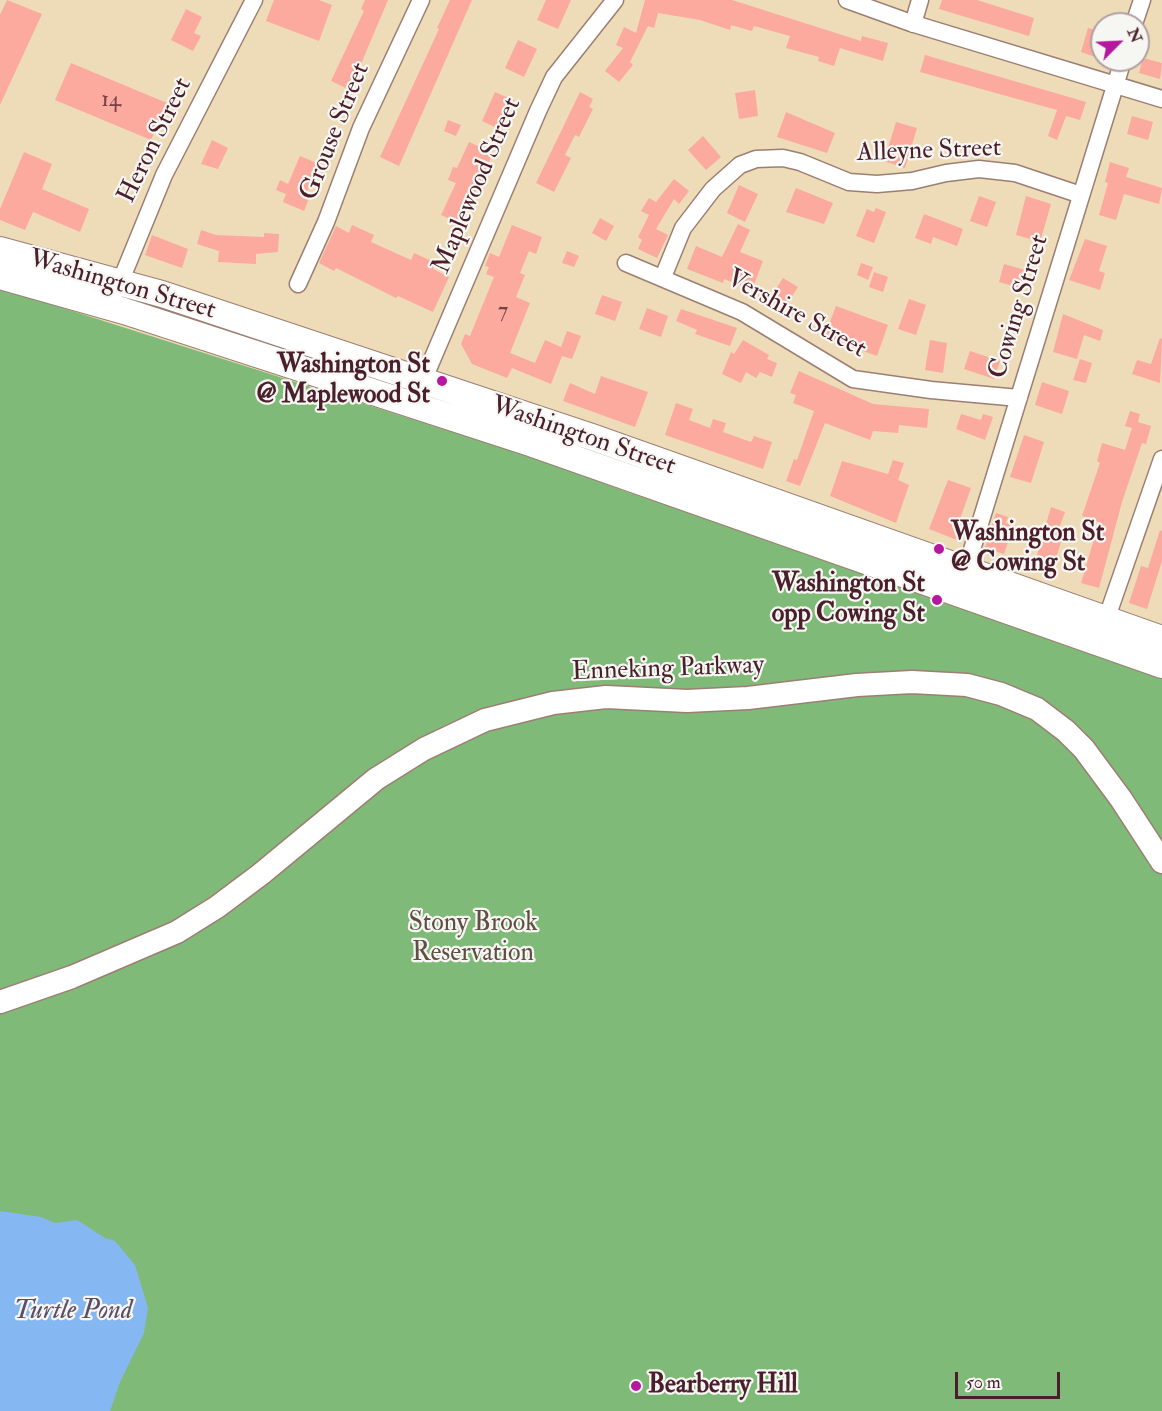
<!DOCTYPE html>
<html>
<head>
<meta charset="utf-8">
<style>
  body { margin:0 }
  #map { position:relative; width:1162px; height:1411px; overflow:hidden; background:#eedcb9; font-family:"IM FELL Double Pica",serif }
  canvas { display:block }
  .north { position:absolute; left:1090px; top:12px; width:60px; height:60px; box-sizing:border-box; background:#f6f6f2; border:2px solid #b1a0a2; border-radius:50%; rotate:66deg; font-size:16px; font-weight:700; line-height:24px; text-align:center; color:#4a1f2b }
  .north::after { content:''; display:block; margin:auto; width:21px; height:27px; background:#b5179e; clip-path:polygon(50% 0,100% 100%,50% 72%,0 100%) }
  .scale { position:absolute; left:955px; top:1372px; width:105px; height:27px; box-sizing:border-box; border:3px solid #4a1f2b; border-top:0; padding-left:8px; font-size:18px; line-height:21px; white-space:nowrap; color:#4a1f2b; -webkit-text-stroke:4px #f6f6f2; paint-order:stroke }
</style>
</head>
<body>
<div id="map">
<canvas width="1162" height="1411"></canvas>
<div class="north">N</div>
<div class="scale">50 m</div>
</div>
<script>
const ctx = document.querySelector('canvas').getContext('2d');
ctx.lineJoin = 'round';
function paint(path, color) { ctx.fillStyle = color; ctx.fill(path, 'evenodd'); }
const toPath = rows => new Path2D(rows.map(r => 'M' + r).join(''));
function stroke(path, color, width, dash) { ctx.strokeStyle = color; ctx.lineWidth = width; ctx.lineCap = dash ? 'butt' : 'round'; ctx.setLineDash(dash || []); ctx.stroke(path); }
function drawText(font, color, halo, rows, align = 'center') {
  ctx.font = font + ' "IM FELL Double Pica",serif'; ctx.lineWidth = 4.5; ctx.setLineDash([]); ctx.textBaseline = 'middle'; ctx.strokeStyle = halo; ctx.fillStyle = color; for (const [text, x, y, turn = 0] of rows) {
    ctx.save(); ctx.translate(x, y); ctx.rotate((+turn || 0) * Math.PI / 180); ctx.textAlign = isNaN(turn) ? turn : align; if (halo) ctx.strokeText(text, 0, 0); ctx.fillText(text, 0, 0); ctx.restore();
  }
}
paint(toPath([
  [0,288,553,464,627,492,767,536,1162,675,1162,1411,0,1411]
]), '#80ba79');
paint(toPath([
  [0,1211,41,1217,55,1223,77,1220,105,1238,115,1241,135,1265,148,1308,144,1333,120,1382,110,1411,0,1411]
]), '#85b8f2');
paint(toPath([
  [7,0,42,14,0,105,0,15],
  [274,0,319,0,332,5,319,41,266,21],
  [365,0,388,0,350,90,331,81,364,11,361,9],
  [450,0,472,0,399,166,380,157,439,29,437,28],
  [546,0,571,0,558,29,537,20],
  [645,0,732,0,861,41,862,36,888,43,883,61,840,48,834,66,818,61,819,57,786,48,790,36,754,26,752,31,731,25,730,30,700,20,658,13,654,28,648,26,630,62,633,65,619,82,605,71,623,48,616,45,624,27,636,33],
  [942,0,977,0,1034,18,1029,36,939,9],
  [186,9,202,17,194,33,201,36,193,51,171,40],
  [1088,28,1102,32,1098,58,1081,52],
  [518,40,537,49,524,77,505,68],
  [925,55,1086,102,1080,120,1066,116,1057,140,1048,136,1057,110,920,72],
  [1143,58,1162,63,1160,79,1139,73],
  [71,63,167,103,151,140,55,100],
  [755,90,758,116,739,119,735,93],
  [495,92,515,101,501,130,482,121],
  [580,92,593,99,589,107,593,109,579,137,575,135,565,155,571,158,554,192,536,183],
  [786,112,835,133,827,153,777,137],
  [1132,116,1153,122,1148,140,1127,134],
  [448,120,461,125,456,136,444,131],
  [896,122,917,128,905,168,884,161],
  [703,136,721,157,706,170,688,150],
  [212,140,228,148,218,169,201,164],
  [469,142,493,153,461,224,441,215,456,183,448,180,453,167,457,168],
  [24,152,52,164,42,189,89,209,80,232,33,212,25,230,0,220,0,209],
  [300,156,319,164,307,192,311,193,304,211,283,202,286,194,276,190,280,180,288,184],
  [1110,162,1129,168,1126,177,1162,188,1159,204,1124,194,1116,220,1099,215,1108,183,1105,182],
  [674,179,689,191,679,204,674,199,656,229,668,235,657,258,638,249,642,240,638,237,649,215,641,211,649,198,656,202],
  [739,185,758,194,745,222,727,213],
  [796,188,833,203,824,224,786,212],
  [979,196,996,202,987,227,970,221],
  [1026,196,1051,204,1040,242,1016,235],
  [876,208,886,212,874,243,856,236,867,209,874,212],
  [924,214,963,229,957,246,933,237,931,244,915,238],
  [600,218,614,226,606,241,592,233],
  [738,224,750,230,740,252,763,261,752,290,724,279,723,283,687,269,696,246,722,257],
  [352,225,374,235,371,242,411,260,414,253,436,263,433,269,449,277,433,312,398,296,396,298,336,268,334,271,319,263,336,226,349,233],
  [512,225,542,237,536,254,529,251,520,273,525,275,516,297,530,303,510,353,535,363,545,340,561,347,567,331,581,336,572,359,562,356,551,384,512,368,507,378,472,364,461,344,465,334,470,336,494,277,486,274,489,267,485,266,490,253,499,257],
  [201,230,216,235,264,237,264,233,279,234,278,252,256,254,256,264,218,262,219,251,197,244],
  [152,235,188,249,182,268,145,255],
  [1085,239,1107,246,1099,271,1105,273,1100,290,1069,280],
  [567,251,579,256,574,267,562,263],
  [861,263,873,267,868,280,857,275],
  [1004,264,1025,270,1020,288,999,282],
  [874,272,888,277,883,292,869,287],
  [783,278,798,287,783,310,769,300],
  [602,295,622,302,615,321,595,314],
  [909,299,926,305,916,335,898,329],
  [836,306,888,325,877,356,824,337],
  [647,308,668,316,661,337,639,329],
  [681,309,737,328,730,346,695,334,697,330,676,321],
  [1063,314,1103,330,1100,341,1084,335,1077,359,1053,352],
  [1160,338,1162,339,1160,383,1132,374,1137,360,1151,364],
  [743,340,769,355,767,359,777,363,772,377,760,372,756,378,746,372,741,383,722,374,731,352,734,354],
  [930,340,947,343,943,373,925,370],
  [970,351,1000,361,994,379,964,369],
  [1080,359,1092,363,1086,383,1073,380],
  [799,371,873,404,929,409,927,428,899,425,898,433,873,431,870,440,825,423,800,486,786,481,794,459,797,460,814,411,793,403,796,395,790,393],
  [601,376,648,392,635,427,563,401,570,383,595,394],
  [1042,382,1069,391,1062,414,1035,405],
  [676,403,693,409,689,420,710,428,713,419,726,423,723,432,751,442,754,436,772,442,763,469,665,435],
  [1130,411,1140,414,1138,422,1151,426,1146,444,1142,443,1122,502,1099,588,1081,583,1099,522,1082,516,1100,463,1097,461,1102,443,1125,450,1132,428,1125,426],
  [961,414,981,420,983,414,993,417,985,440,956,429],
  [1024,435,1044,442,1031,483,1010,477],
  [893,460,904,463,898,480,909,485,896,523,830,496,842,461,888,474],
  [948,480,971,488,960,519,964,521,957,540,929,529],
  [1051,507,1065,512,1055,540,1061,542,1051,575,1033,569],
  [996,513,1008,517,1006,523,1014,525,1004,554,985,548],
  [1160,530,1162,531,1162,561,1147,609,1129,603,1141,566,1148,568]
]), '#fca99e');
const minor = toPath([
  [847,0,911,23,1162,99],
  [913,24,920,0],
  [1134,24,1142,0],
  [626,263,742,312,853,379,931,390,1019,398],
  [663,277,683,228,713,189,740,165,756,159,783,158,800,162,849,182,877,184,912,181,946,173,979,169,1015,173,1081,195],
  [298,284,326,222,361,128,421,0],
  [117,290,164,175,254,0],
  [420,388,538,111,554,77,615,0],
  [966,569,1123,60],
  [1106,620,1162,459]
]);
const secondary = toPath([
  [0,1002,72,977,177,932,217,907,261,874,376,779,424,749,485,720,553,703,606,697,687,701,748,698,857,685,912,682,967,685,1001,694,1037,709,1066,731,1084,749,1121,799,1162,862]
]);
const primary = toPath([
  [0,250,162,294,592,437,1162,639],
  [0,276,124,311,533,444,1162,665]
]);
stroke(minor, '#9c7e72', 19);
stroke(secondary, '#9c7e72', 25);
stroke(primary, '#9c7e72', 28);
stroke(minor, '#fff', 16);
stroke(secondary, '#fff', 22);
stroke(primary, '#fff', 26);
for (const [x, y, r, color] of [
  [442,381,6,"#b5179e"],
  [939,549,6,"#b5179e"],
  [937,600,6,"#b5179e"],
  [636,1386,6,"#b5179e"]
]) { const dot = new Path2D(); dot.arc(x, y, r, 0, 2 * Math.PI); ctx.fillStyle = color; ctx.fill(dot); stroke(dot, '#f6f6f2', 2); }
drawText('22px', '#764248', null, [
  ["14",111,101],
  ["7",503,312]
]);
drawText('26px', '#4a1f2b', '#f6f6f2', [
  ["Grouse Street",336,132,-68],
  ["Heron Street",156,141,-64],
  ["Alleyne Street",929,152,-2],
  ["Maplewood Street",478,186,-67],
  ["Washington Street",122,286,16],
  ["Cowing Street",1020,307,-73],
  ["Vershire Street",796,315,29],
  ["Washington Street",583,437,19],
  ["Enneking Parkway",668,670,-2]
]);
drawText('bold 26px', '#4a1f2b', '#f6f6f2', [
  ["Washington St",430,366],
  ["@ Maplewood St",430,396],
  ["Washington St",951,534,"left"],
  ["@ Cowing St",951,564,"left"],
  ["Washington St",925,585],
  ["opp Cowing St",925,615],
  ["Bearberry Hill",648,1386,"left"]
], 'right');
drawText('26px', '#604e44', '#f6f6f2', [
  ["Stony Brook",473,924],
  ["Reservation",473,954]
]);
drawText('italic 27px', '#5c4d67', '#f6f6f2', [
  ["Turtle Pond",73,1312]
]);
</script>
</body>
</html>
